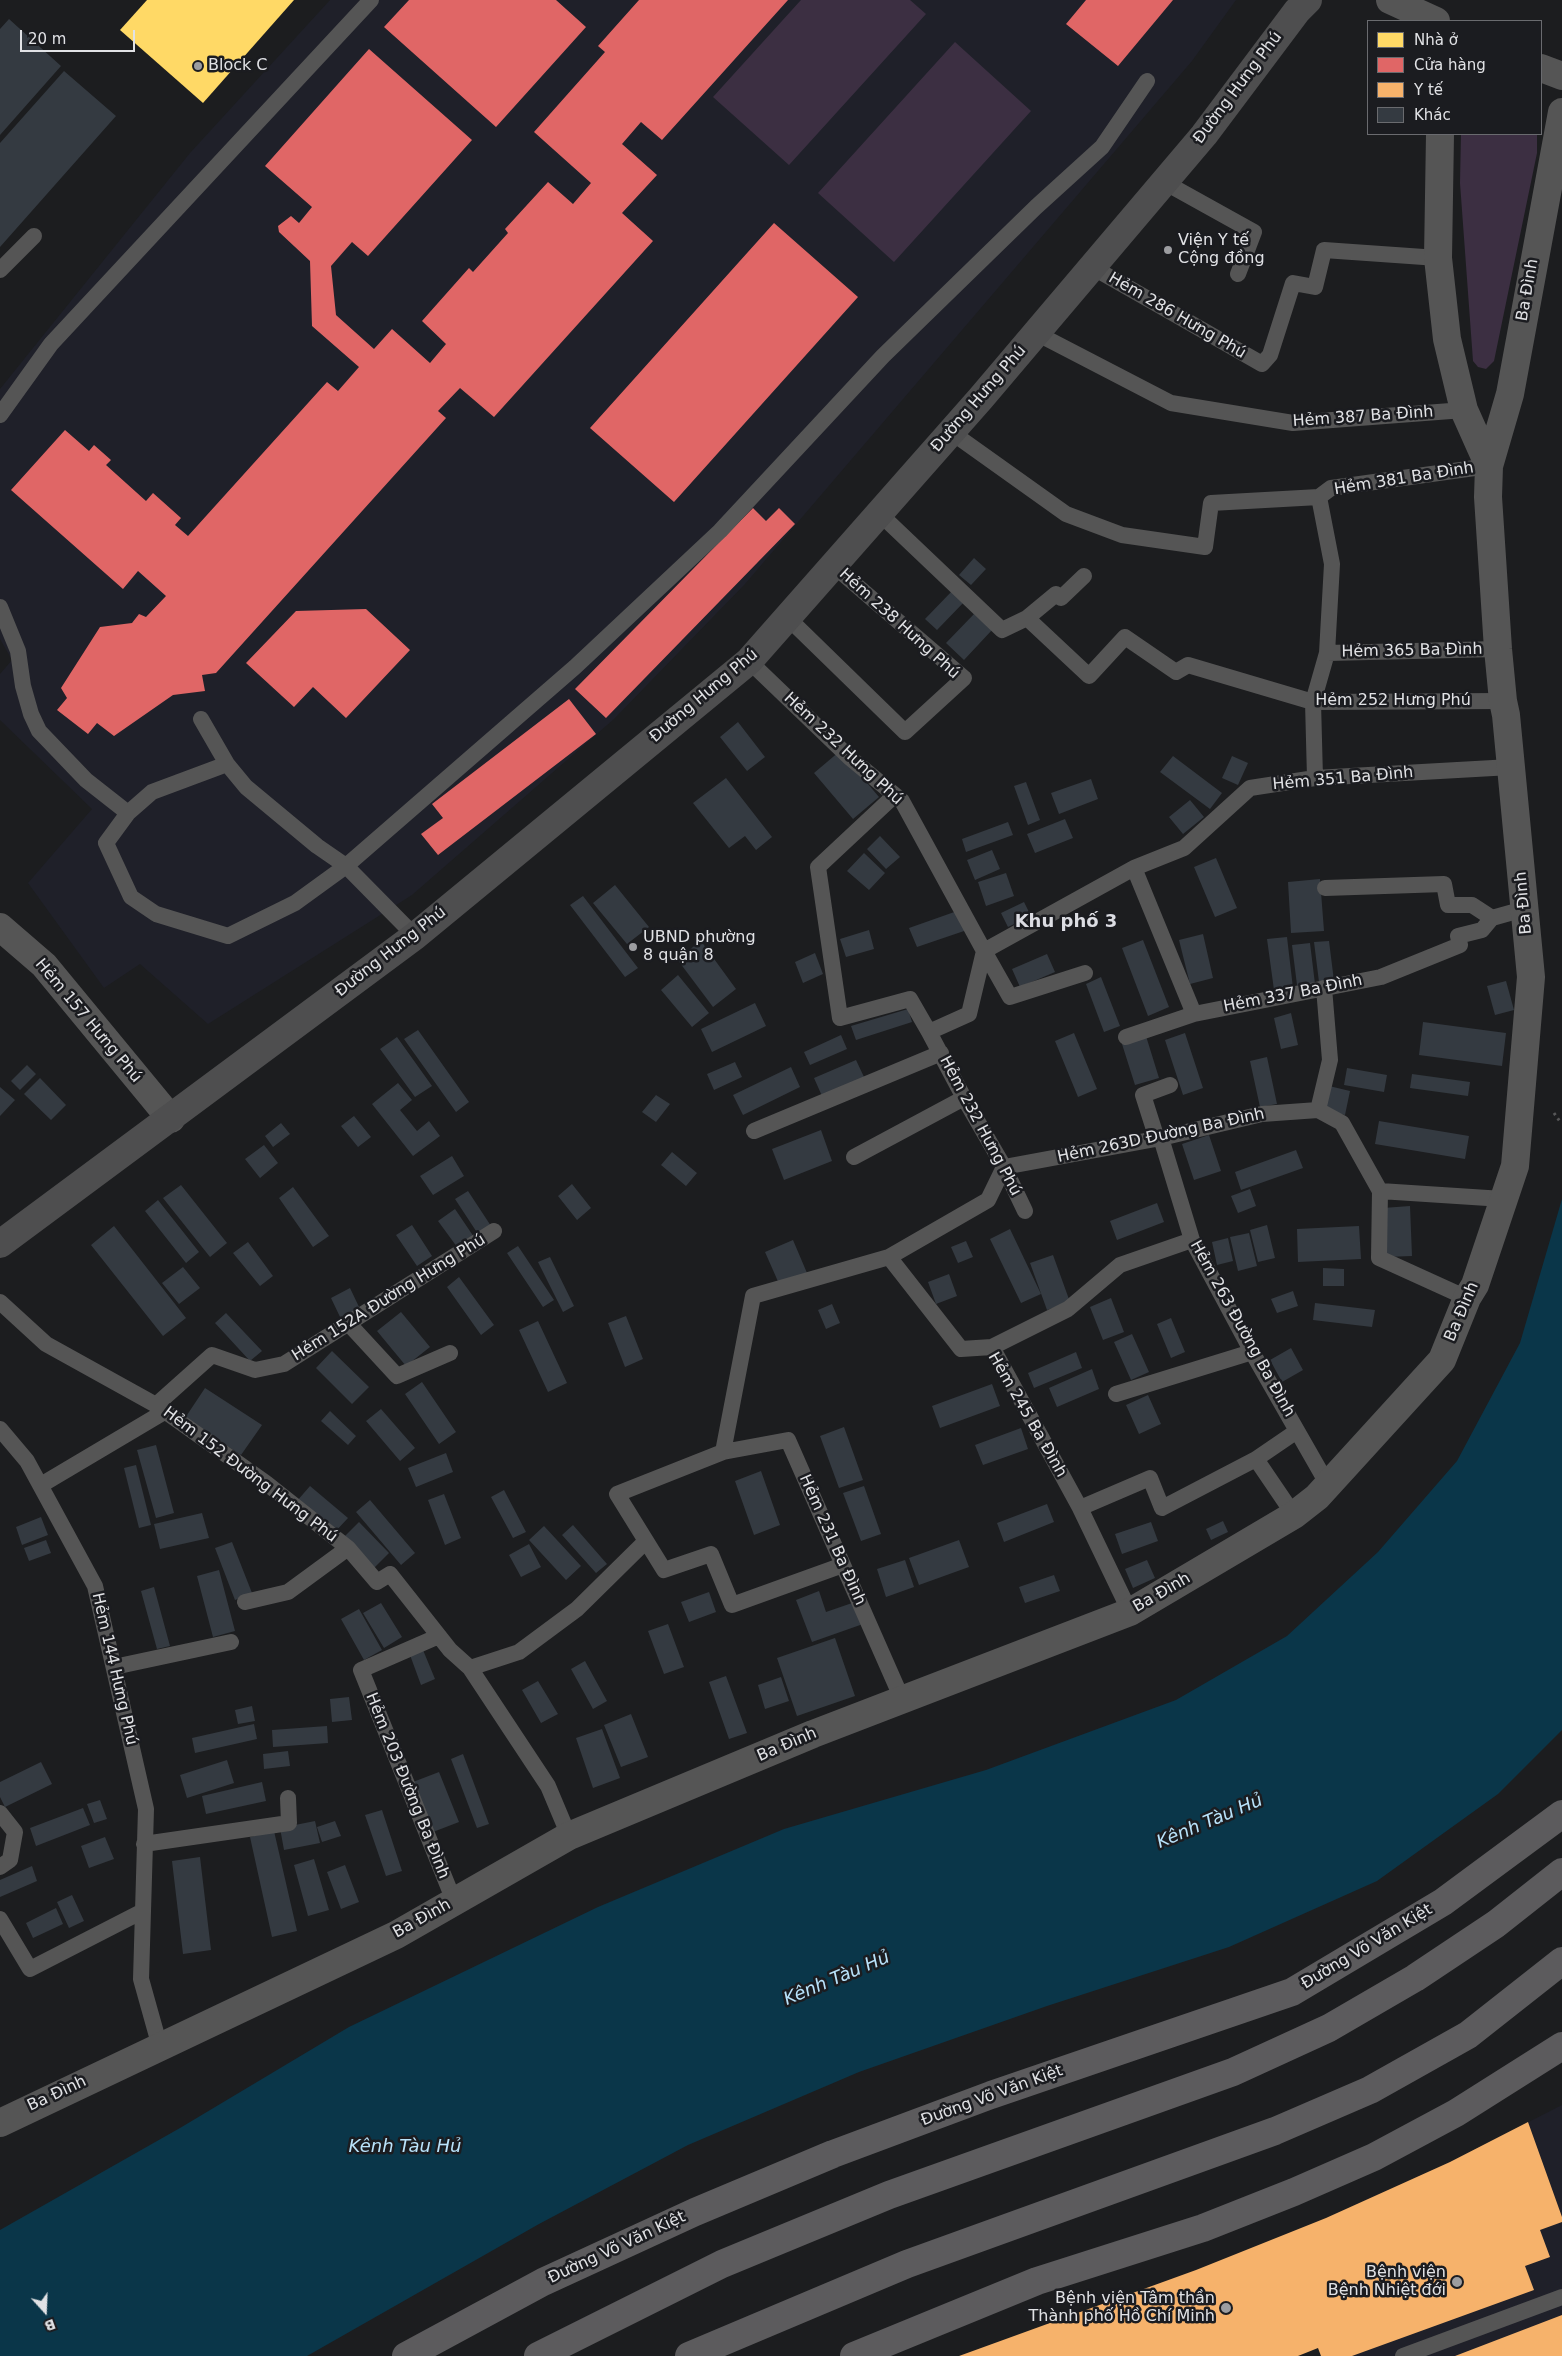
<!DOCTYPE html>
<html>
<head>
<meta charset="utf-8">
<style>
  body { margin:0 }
  #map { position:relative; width:1562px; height:2356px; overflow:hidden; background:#1c1d1f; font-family:"DejaVu Sans",sans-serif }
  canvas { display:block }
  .legend { position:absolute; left:1367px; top:20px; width:175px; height:115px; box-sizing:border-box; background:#1b1c20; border:1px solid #6a6b6f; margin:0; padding:6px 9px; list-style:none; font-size:15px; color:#e1e2e5 }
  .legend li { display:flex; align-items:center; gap:10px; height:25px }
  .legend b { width:25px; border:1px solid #6a6b6f }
  .north { position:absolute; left:20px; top:2286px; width:50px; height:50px; -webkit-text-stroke:4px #1b1c20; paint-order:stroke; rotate:160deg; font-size:14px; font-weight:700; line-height:20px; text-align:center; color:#e1e2e5 }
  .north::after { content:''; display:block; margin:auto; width:18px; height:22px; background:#e1e2e5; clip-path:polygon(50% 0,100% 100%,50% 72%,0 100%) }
  .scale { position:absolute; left:20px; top:30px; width:115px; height:22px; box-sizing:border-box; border:2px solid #e1e2e5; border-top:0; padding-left:6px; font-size:15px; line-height:18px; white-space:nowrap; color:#e1e2e5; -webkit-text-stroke:4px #1b1c20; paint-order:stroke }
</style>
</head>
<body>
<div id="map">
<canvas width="1562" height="2356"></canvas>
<ul class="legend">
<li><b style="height:14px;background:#ffd966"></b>Nhà ở</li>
<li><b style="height:14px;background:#e06666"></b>Cửa hàng</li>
<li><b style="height:14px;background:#f6b26b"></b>Y tế</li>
<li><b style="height:14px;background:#343a41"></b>Khác</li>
</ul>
<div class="north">B</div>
<div class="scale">20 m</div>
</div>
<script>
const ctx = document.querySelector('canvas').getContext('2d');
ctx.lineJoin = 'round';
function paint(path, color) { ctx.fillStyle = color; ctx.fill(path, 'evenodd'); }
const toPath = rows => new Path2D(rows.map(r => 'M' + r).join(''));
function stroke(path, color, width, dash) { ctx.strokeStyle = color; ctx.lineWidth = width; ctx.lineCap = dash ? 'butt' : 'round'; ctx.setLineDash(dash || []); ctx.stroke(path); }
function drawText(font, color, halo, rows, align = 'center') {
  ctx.font = font + ' "DejaVu Sans",sans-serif'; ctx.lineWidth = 5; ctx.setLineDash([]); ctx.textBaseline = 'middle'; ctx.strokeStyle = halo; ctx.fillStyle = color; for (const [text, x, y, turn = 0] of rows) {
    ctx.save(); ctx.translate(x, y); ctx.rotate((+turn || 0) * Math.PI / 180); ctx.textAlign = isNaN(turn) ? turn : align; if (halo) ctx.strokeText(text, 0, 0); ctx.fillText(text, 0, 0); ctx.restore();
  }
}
paint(toPath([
  [330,0,1236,0,1192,61,745,584,614,719,412,895,208,1024,140,964,104,988,28,883,92,809,0,720,0,674,12,660,0,639,0,389,190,153],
  [1562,2105,1562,2356,1352,2356,1376,2347,1339,2213,1450,2162]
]), '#1f2029');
paint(toPath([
  [801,0,910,0,926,14,789,165,713,97],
  [955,42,1031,111,894,262,818,193],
  [1461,134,1537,134,1537,153,1494,361,1486,369,1478,367,1473,361,1460,183]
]), '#3c2f42');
paint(toPath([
  [1562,1199,1562,1730,1498,1794,1377,1881,1229,1947,1047,2006,859,2072,688,2145,539,2224,307,2356,0,2356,0,2230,180,2128,349,2027,598,1907,784,1829,986,1770,1176,1700,1287,1636,1378,1552,1457,1461,1520,1343]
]), '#0a3649');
paint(toPath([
  [147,0,294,0,203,103,120,30]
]), '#ffd966');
paint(toPath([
  [409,0,556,0,586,27,496,127,384,27],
  [639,0,788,0,662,140,641,122,622,144,657,175,622,213,653,241,494,417,460,388,438,411,446,418,216,673,202,675,205,691,173,695,114,736,97,723,88,734,57,710,67,698,61,688,100,627,132,623,139,614,146,617,166,596,138,571,123,589,11,490,65,430,89,451,94,445,111,460,106,465,146,501,153,493,181,518,175,525,188,536,327,382,338,391,359,367,312,326,310,261,279,232,278,226,291,216,299,223,312,207,265,166,369,49,472,140,368,256,352,242,331,266,336,315,374,349,392,329,430,363,446,344,422,321,469,268,473,272,508,233,505,229,548,182,573,204,591,183,534,132,605,52,598,46],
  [1086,0,1173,0,1118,66,1066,24],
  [774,223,858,297,674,502,590,428],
  [753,508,766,521,779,508,795,524,606,718,575,689],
  [366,609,410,650,346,718,313,687,294,707,246,663,296,611],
  [569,699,596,734,438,855,421,834,443,818,432,804]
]), '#e06666');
paint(toPath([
  [1528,2122,1562,2217,1562,2222,1540,2230,1550,2257,1525,2266,1534,2290,1352,2356,1321,2356,1318,2348,1298,2356,959,2356,1196,2270,1326,2218,1450,2162],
  [1562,2315,1562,2356,1455,2356]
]), '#f6b26b');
paint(toPath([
  [9,19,61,66,0,135,0,29],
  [64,71,116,116,0,247,0,143],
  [974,558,986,569,971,585,959,575],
  [953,590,965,601,937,630,925,619],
  [974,614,992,630,964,660,946,643],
  [738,722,765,757,747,771,720,737],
  [840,751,879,797,853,819,814,773],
  [1173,756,1222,793,1210,809,1160,772],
  [1232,756,1248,763,1238,785,1222,778],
  [726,778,772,837,756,850,745,836,729,848,693,803],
  [1091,779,1098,799,1059,814,1051,793],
  [1026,782,1040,820,1028,825,1014,786],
  [1190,800,1204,817,1183,834,1169,817],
  [1065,819,1073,838,1035,853,1027,834],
  [1008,822,1013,835,966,852,962,839],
  [880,836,900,857,886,869,867,849],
  [992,850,1000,869,975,880,967,860],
  [864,853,885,873,869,890,847,871],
  [1216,858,1237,908,1215,917,1194,867],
  [1006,873,1014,896,986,906,978,882],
  [1320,879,1324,931,1291,933,1288,882],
  [615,885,649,927,627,944,593,903],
  [583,896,638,968,625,977,570,905],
  [1024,902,1031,916,1008,927,1001,913],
  [960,910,967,930,917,947,909,928],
  [869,930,874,949,846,957,840,939],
  [1203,934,1213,978,1190,984,1179,940],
  [1287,937,1293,988,1274,990,1267,939],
  [1143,940,1169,1007,1148,1016,1122,948],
  [701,941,736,989,713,1007,677,959],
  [1329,941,1334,981,1319,982,1314,942],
  [1310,943,1315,984,1297,985,1292,945],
  [815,953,823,974,803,983,795,962],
  [1047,954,1055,972,1020,987,1012,969],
  [678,975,709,1013,692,1027,661,990],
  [1101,977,1120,1026,1104,1032,1086,984],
  [1506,981,1514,1010,1495,1015,1487,986],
  [755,1003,766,1026,712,1052,701,1029],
  [908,1009,912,1022,856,1040,851,1026],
  [1291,1013,1298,1045,1281,1049,1274,1018],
  [1423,1022,1506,1033,1502,1066,1419,1055],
  [418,1030,469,1102,456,1112,404,1039],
  [1074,1033,1097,1089,1078,1097,1055,1041],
  [1185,1033,1203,1088,1183,1095,1165,1040],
  [841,1035,847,1049,810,1065,804,1052],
  [1146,1036,1159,1078,1135,1085,1122,1044],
  [397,1037,432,1086,415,1097,380,1049],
  [1267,1057,1277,1104,1260,1107,1250,1061],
  [856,1060,864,1077,822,1096,814,1078],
  [735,1062,742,1077,714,1090,707,1074],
  [27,1065,36,1074,20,1090,11,1081],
  [791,1067,800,1087,743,1115,733,1095],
  [1347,1068,1387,1075,1384,1092,1344,1085],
  [1412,1074,1470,1082,1468,1096,1410,1088],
  [40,1078,66,1105,51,1120,24,1094],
  [398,1083,412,1100,400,1110,417,1131,429,1121,440,1136,413,1156,372,1104],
  [1325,1085,1350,1091,1345,1115,1319,1109],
  [0,1087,15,1100,0,1116],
  [656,1095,670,1104,656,1122,642,1112],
  [354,1116,371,1137,358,1147,341,1126],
  [1379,1121,1469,1136,1465,1159,1375,1144],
  [281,1123,290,1134,273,1147,265,1136],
  [821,1130,832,1161,784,1180,772,1149],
  [1209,1135,1221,1171,1194,1180,1182,1144],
  [264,1145,278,1163,260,1178,245,1159],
  [1296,1150,1303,1168,1241,1190,1235,1172],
  [672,1152,697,1173,686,1186,661,1165],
  [452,1156,464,1176,433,1195,420,1176],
  [572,1184,591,1208,577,1220,558,1196],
  [181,1185,227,1243,210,1257,163,1198],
  [293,1187,329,1236,313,1247,279,1198],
  [1250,1189,1256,1206,1238,1213,1231,1196],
  [468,1191,491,1226,478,1234,455,1199],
  [158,1200,199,1252,186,1263,145,1211],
  [1157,1203,1164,1222,1117,1240,1110,1221],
  [1410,1206,1412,1256,1385,1257,1383,1208],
  [455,1209,476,1240,460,1251,438,1221],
  [412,1225,432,1256,417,1266,396,1235],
  [1267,1225,1275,1258,1258,1262,1250,1230],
  [114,1226,186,1318,163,1336,91,1245],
  [1359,1226,1361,1259,1298,1262,1297,1229],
  [1010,1229,1041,1294,1021,1303,990,1239],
  [1249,1233,1257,1266,1238,1271,1230,1237],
  [1228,1238,1233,1261,1217,1265,1212,1242],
  [793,1240,807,1273,780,1286,765,1252],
  [966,1241,973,1257,958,1263,951,1247],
  [248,1242,273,1276,260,1286,233,1253],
  [518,1246,554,1300,543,1307,507,1253],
  [1053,1255,1070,1302,1047,1310,1030,1263],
  [550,1257,574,1306,563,1312,538,1262],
  [183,1267,200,1288,179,1304,162,1283],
  [1323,1268,1344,1269,1344,1286,1323,1286],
  [949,1274,957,1296,936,1304,928,1282],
  [459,1277,494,1325,481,1335,447,1287],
  [350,1288,360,1309,341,1319,331,1298],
  [1293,1291,1298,1306,1277,1313,1271,1299],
  [1111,1298,1124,1332,1103,1340,1090,1307],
  [1315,1303,1375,1310,1372,1327,1313,1320],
  [832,1304,840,1323,826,1329,818,1310],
  [401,1312,430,1347,406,1366,377,1331],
  [226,1313,262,1351,250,1361,215,1323],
  [626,1316,643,1359,625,1367,608,1323],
  [1171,1318,1185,1352,1171,1358,1157,1324],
  [538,1321,567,1383,548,1392,519,1330],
  [1132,1334,1149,1372,1131,1380,1114,1342],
  [1291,1348,1303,1370,1282,1382,1270,1360],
  [332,1351,369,1387,352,1404,316,1368],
  [1076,1352,1082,1368,1034,1388,1028,1373],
  [1092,1369,1099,1389,1057,1407,1049,1388],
  [422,1382,456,1432,439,1444,405,1394],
  [992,1384,1000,1406,940,1428,932,1406],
  [205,1388,262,1425,241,1455,185,1418],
  [1148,1395,1161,1424,1139,1434,1126,1405],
  [381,1409,415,1448,400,1461,366,1421],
  [330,1411,356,1436,348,1445,321,1421],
  [844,1427,863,1480,839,1488,820,1436],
  [1021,1428,1028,1449,983,1465,975,1445],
  [156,1445,174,1513,156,1518,137,1450],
  [446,1453,453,1472,416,1487,408,1468],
  [136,1465,151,1525,139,1528,124,1468],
  [761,1471,780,1525,754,1535,735,1481],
  [310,1486,348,1518,334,1533,297,1501],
  [864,1486,881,1534,861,1541,843,1493],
  [504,1490,526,1532,513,1538,491,1497],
  [444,1494,461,1538,445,1545,428,1500],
  [370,1500,415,1553,401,1565,356,1512],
  [1047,1504,1054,1522,1004,1542,997,1523],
  [202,1513,209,1538,160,1549,154,1524],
  [41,1517,48,1535,22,1545,16,1527],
  [1223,1521,1228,1532,1211,1540,1206,1529],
  [359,1522,389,1553,372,1570,341,1540],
  [1151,1522,1158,1541,1122,1554,1115,1534],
  [573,1525,607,1564,596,1573,562,1535],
  [544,1526,581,1566,566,1580,529,1540],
  [46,1540,51,1553,29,1561,24,1548],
  [959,1540,969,1567,919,1585,909,1558],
  [232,1542,252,1593,235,1600,215,1548],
  [529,1544,541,1567,521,1577,509,1555],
  [905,1560,914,1587,886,1597,877,1569],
  [1147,1560,1155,1578,1133,1588,1125,1569],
  [219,1570,235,1631,213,1637,197,1576],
  [1054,1575,1060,1591,1025,1603,1019,1587],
  [154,1587,170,1646,157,1649,141,1591],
  [819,1591,826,1612,855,1602,863,1624,812,1642,796,1600],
  [709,1592,716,1612,689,1622,681,1602],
  [381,1603,402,1637,384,1648,363,1613],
  [359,1609,382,1650,364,1660,341,1619],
  [668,1624,684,1667,664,1674,648,1631],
  [835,1638,855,1696,797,1716,777,1658],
  [423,1650,435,1679,421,1685,410,1655],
  [585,1661,607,1701,593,1709,571,1669],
  [726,1676,747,1733,729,1739,709,1682],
  [781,1677,789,1701,765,1709,758,1685],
  [538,1681,558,1714,541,1723,522,1690],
  [349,1697,352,1720,332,1722,330,1699],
  [252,1706,255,1721,238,1724,235,1710],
  [631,1714,648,1757,621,1767,604,1725],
  [254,1724,257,1739,195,1753,192,1738],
  [327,1726,328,1743,273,1747,272,1730],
  [602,1729,620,1778,593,1788,576,1738],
  [288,1751,290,1766,264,1769,263,1754],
  [463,1754,489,1824,477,1828,451,1759],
  [227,1760,234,1783,187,1798,180,1775],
  [41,1762,52,1784,5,1807,0,1797,0,1782],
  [439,1772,459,1822,433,1832,413,1782],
  [262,1782,266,1801,206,1814,202,1796],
  [100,1800,107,1819,94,1823,87,1804],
  [83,1808,90,1825,36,1846,30,1828],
  [382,1810,402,1871,386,1876,365,1815],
  [315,1821,320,1843,284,1850,280,1828],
  [335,1821,341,1836,322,1842,317,1827],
  [274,1831,297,1931,272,1937,250,1837],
  [105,1837,114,1859,89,1868,81,1846],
  [200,1857,211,1950,183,1954,172,1861],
  [314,1859,329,1910,308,1916,294,1865],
  [345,1865,359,1902,341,1909,327,1872],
  [32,1866,37,1881,0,1897,0,1880],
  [72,1895,84,1921,69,1928,57,1902],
  [56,1908,63,1924,33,1938,26,1923]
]), '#343a41');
stroke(toPath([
  [1554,1113,1561,1123]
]), '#575758', 3, [2.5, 4]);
stroke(toPath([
  [1164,182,1254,232,1238,274],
  [1092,267,1262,364,1270,355,1293,283,1315,287,1324,250,1438,258],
  [0,270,34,236],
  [1036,333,1171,403,1293,423,1464,410],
  [0,415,51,344,371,0],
  [951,432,1066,514,1122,535,1205,547,1211,503,1319,497,1331,488,1489,466],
  [880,514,1002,630,1027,618,1089,676,1125,637,1176,672,1188,665,1313,702,1503,701],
  [0,607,18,651,23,686,31,714,39,731,86,780,128,813],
  [788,618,905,732,964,678,834,566],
  [1027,618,1056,594,1061,598,1084,576],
  [1327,653,1498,649],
  [749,661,849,757,902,801,984,951,969,1014,929,1032,964,1098,1004,1167,1025,1211],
  [201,719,227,764,246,787,317,846,346,866,575,667,720,531,883,356,1036,207,1102,147,1147,81],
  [227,764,152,792,128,813,106,843,131,897,156,914,228,936,295,903,346,866,415,936],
  [1315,778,1313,702,1327,653,1332,564,1319,497],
  [895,795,818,867,840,1018,910,999,929,1032],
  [1134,868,1194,1014,1381,977,1460,945,1458,936,1482,930,1492,918,1524,909],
  [1325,888,1444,884,1448,905,1472,905,1492,918],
  [1085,973,1010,997,984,951,1134,868,1184,848,1250,788,1315,778,1511,767],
  [1126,1037,1194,1014],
  [1318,1110,1342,1123,1380,1191,1503,1199],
  [1318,1110,1330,1060,1324,988],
  [754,1131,941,1053],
  [1161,1138,1192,1240,1252,1352,1328,1485],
  [1157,1139,1143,1095,1170,1085],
  [854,1157,964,1098],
  [1380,1191,1379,1258,1467,1298],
  [0,1302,46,1344,156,1405,266,1483,348,1548,377,1582,390,1574,450,1650,470,1668,548,1786,569,1836],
  [349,1324,397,1376,450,1353],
  [992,1347,1068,1309,1120,1265,1192,1240],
  [1116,1394,1252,1352],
  [156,1405,212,1355,255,1370,284,1364,494,1231],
  [0,1429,27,1461,95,1586,146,1809,141,1979,160,2047],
  [723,1452,753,1296,889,1257],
  [41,1485,164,1412],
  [1080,1508,1150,1478,1162,1508,1256,1459],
  [1294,1515,1256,1459,1297,1431],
  [843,1565,732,1605,711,1554,664,1570,617,1494,723,1452,788,1440,902,1699],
  [245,1602,288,1592,348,1548],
  [1130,1612,1080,1508,992,1347,961,1349,889,1257,988,1200,1004,1167,1161,1138,1262,1114,1318,1110],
  [439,1636,361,1670,454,1901],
  [114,1667,231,1642],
  [470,1668,519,1652,577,1609,646,1541],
  [0,1813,15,1832,10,1860,0,1867],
  [144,1844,289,1823,288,1798],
  [0,1919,30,1969,143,1911],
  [1403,2356,1562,2297]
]), '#555', 16);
stroke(toPath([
  [1390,0,1436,21],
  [1541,68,1562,76],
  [1440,134,1438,258,1447,339,1464,410,1489,466],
  [0,927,44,965,171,1119],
  [0,2123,396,1935,569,1836,813,1734,1130,1612,1294,1515,1317,1497,1442,1360,1467,1298,1475,1285,1515,1166,1531,977,1506,715,1503,701,1498,649,1488,497,1489,466,1510,394,1562,112]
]), '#555', 28);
stroke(toPath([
  [0,1244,415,936,749,661,981,398,1204,135,1297,11,1308,0]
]), '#4e4e4f', 28);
stroke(toPath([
  [406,2356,543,2282,695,2212,833,2154,991,2095,1292,1992,1443,1902,1562,1814],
  [538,2356,722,2264,889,2195,1233,2072,1329,2028,1415,1978,1496,1924,1562,1872],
  [689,2356,907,2264,1275,2131,1370,2090,1468,2035,1562,1961],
  [854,2356,1037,2281,1203,2228,1294,2192,1374,2157,1456,2113,1562,2046]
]), '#5c5b5d', 28);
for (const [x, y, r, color] of [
  [198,66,5,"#9c9da0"],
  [1168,250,5,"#9c9da0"],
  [633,947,5,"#9c9da0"],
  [1457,2282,6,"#9c9da0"],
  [1226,2308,6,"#9c9da0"]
]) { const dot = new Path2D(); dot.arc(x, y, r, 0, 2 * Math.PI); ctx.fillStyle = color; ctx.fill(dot); stroke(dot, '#1b1c20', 2); }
drawText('16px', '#e1e2e5', '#1b1c20', [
  ["Block C",208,66],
  ["Viện Y tế",1178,241],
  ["Cộng đồng",1178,259],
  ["UBND phường",643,938],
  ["8 quận 8",643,956],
  ["Bệnh viện",1446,2273,"right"],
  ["Bệnh Nhiệt đới",1446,2291,"right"],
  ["Bệnh viện Tâm thần",1215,2299,"right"],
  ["Thành phố Hồ Chí Minh",1215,2317,"right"]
], 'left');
drawText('16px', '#e1e2e5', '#1b1c20', [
  ["Đường Hưng Phú",1238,88,-53],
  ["Ba Đình",1528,290,-80],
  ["Hẻm 286 Hưng Phú",1177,316,30],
  ["Đường Hưng Phú",979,399,-49],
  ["Hẻm 387 Ba Đình",1363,417,-4],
  ["Hẻm 381 Ba Đình",1404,479,-9],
  ["Hẻm 238 Hưng Phú",899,624,42],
  ["Hẻm 365 Ba Đình",1412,651,-1],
  ["Đường Hưng Phú",704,696,-40],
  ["Hẻm 252 Hưng Phú",1393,701],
  ["Hẻm 232 Hưng Phú",843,749,43],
  ["Hẻm 351 Ba Đình",1343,779,-5],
  ["Ba Đình",1524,903,-95],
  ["Đường Hưng Phú",391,952,-38],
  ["Hẻm 337 Ba Đình",1293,994,-11],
  ["Hẻm 157 Hưng Phú",88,1021,50],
  ["Hẻm 232 Hưng Phú",980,1126,62],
  ["Hẻm 263D Đường Ba Đình",1161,1136,-12],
  ["Hẻm 152A Đường Hưng Phú",389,1298,-32],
  ["Ba Đình",1462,1312,-67],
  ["Hẻm 263 Đường Ba Đình",1242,1329,61],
  ["Hẻm 245 Ba Đình",1027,1415,60],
  ["Hẻm 152 Đường Hưng Phú",250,1475,37],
  ["Hẻm 231 Ba Đình",832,1540,66],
  ["Ba Đình",1162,1593,-30],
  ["Hẻm 144 Hưng Phú",114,1669,77],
  ["Ba Đình",787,1745,-23],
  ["Hẻm 203 Đường Ba Đình",407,1786,68],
  ["Ba Đình",422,1919,-29],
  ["Đường Võ Văn Kiệt",1367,1947,-31],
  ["Ba Đình",57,2094,-25],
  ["Đường Võ Văn Kiệt",992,2096,-20],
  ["Đường Võ Văn Kiệt",617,2248,-25]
]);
drawText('bold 18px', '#dcdde3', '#1b1c20', [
  ["Khu phố 3",1066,922]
]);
drawText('italic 18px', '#b9e3fb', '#1b1c20', [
  ["Kênh Tàu Hủ",1210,1822,-23],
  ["Kênh Tàu Hủ",837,1979,-23],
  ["Kênh Tàu Hủ",405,2147]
]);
</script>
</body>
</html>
